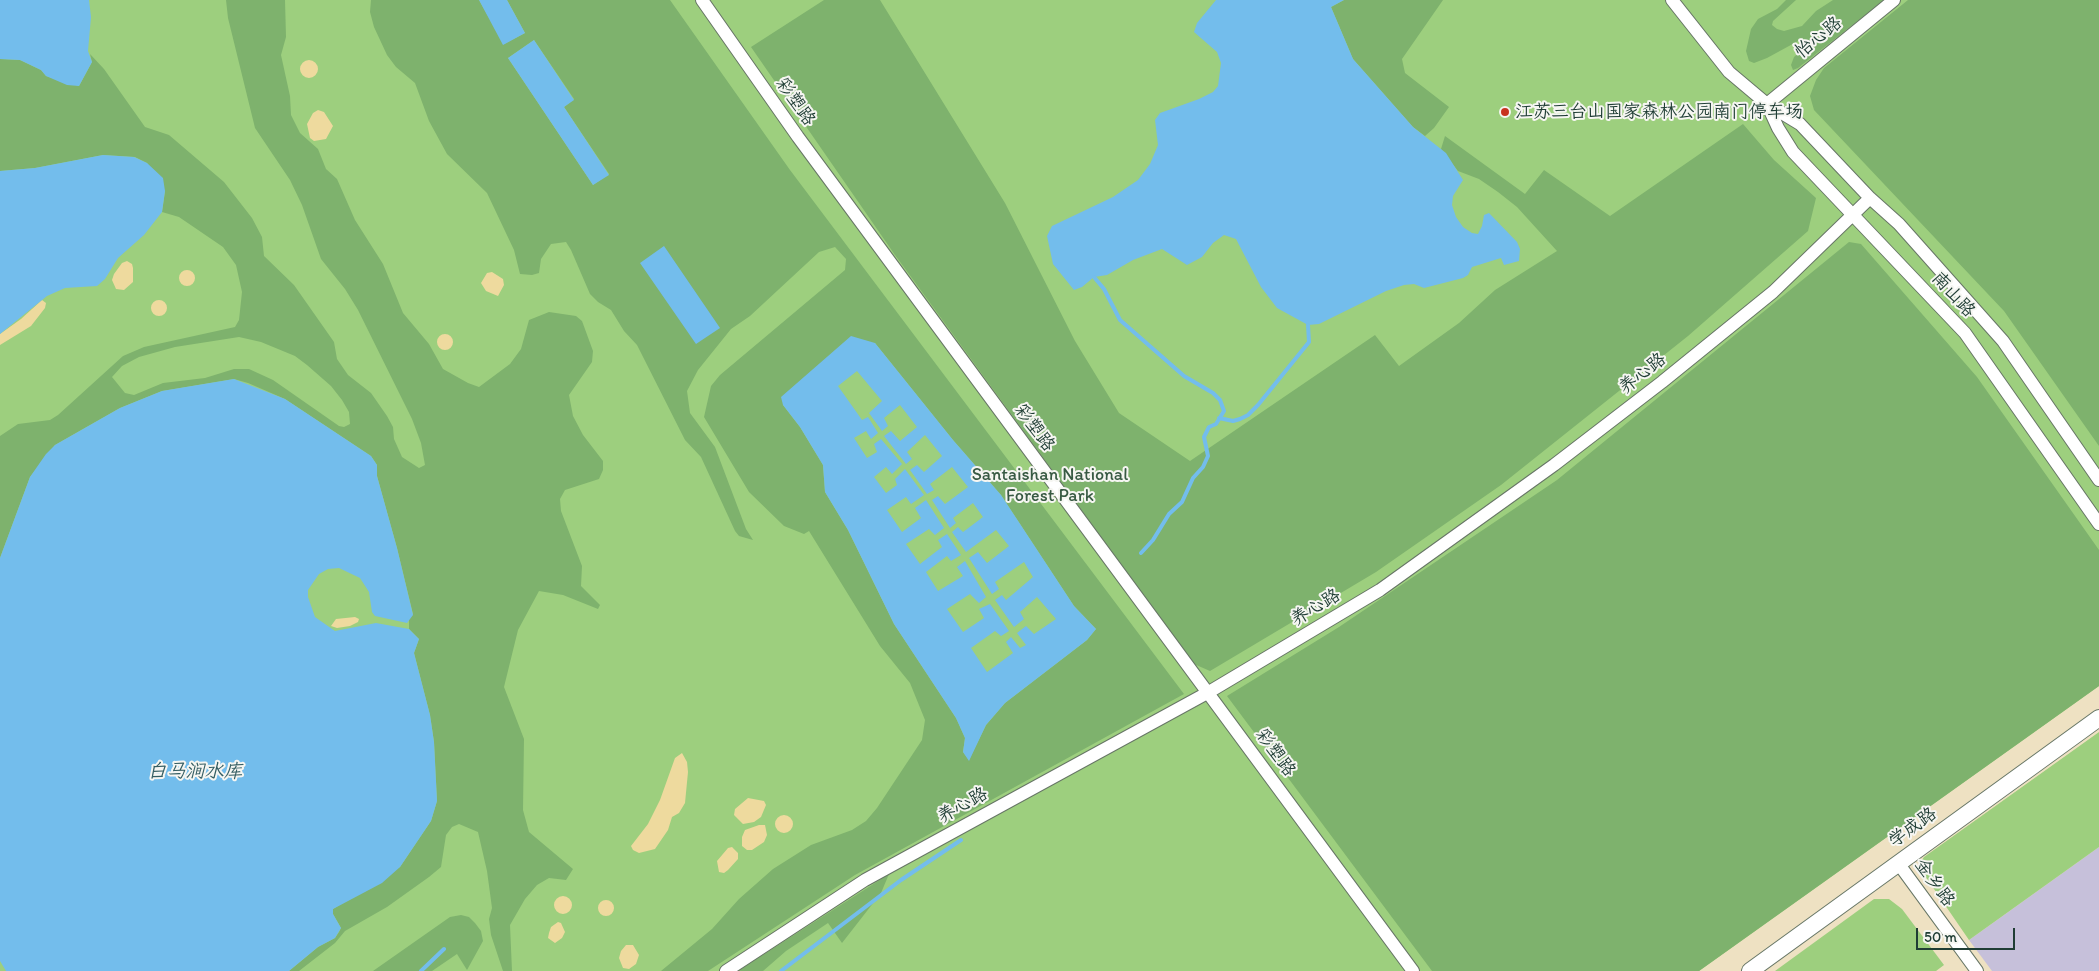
<!DOCTYPE html>
<html>
<head>
<meta charset="utf-8">
<style>
  body { margin:0 }
  #map { position:relative; width:2099px; height:971px; overflow:hidden; background:#eee1c2; font-family:Itim,sans-serif }
  canvas { display:block }
  .scale { position:absolute; left:1916px; top:928px; width:99px; height:22px; box-sizing:border-box; border:2px solid #1f3d34; border-top:0; padding-left:6px; font-size:15px; line-height:18px; white-space:nowrap; color:#1f3d34; -webkit-text-stroke:4px #f6f6f2; paint-order:stroke }
</style>
</head>
<body>
<div id="map">
<canvas width="2099" height="971"></canvas>
<div class="scale">50 m</div>
</div>
<script>
const ctx = document.querySelector('canvas').getContext('2d');
ctx.lineJoin = 'round';
function paint(path, color) { ctx.fillStyle = color; ctx.fill(path, 'evenodd'); }
const toPath = rows => new Path2D(rows.map(r => 'M' + r).join(''));
function stroke(path, color, width, dash) { ctx.strokeStyle = color; ctx.lineWidth = width; ctx.lineCap = dash ? 'butt' : 'round'; ctx.setLineDash(dash || []); ctx.stroke(path); }
function drawText(font, color, halo, rows, align = 'center') {
  ctx.font = font + ' Itim,"LXGW WenKai TC",sans-serif'; ctx.lineWidth = 4; ctx.setLineDash([]); ctx.textBaseline = 'middle'; ctx.strokeStyle = halo; ctx.fillStyle = color; for (const [text, x, y, turn = 0] of rows) {
    ctx.save(); ctx.translate(x, y); ctx.rotate((+turn || 0) * Math.PI / 180); ctx.textAlign = isNaN(turn) ? turn : align; if (halo) ctx.strokeText(text, 0, 0); ctx.fillText(text, 0, 0); ctx.restore();
  }
}
paint(toPath([
  [2099,847,2099,971,1992,971,1969,940]
]), '#c6c0da');
paint(toPath([
  [0,0,2099,0,2099,686,1699,971,0,971],
  [2099,732,2099,847,1969,940,1921,870,1920,863,1924,857],
  [1874,899,1889,899,1902,909,1944,965,1936,971,1775,971]
]), '#9dcf7e');
paint(toPath([
  [226,0,285,0,286,37,281,55,290,96,291,115,300,133,318,149,326,169,337,179,355,220,383,264,403,313,429,344,443,369,468,383,479,387,510,364,521,349,529,320,549,312,576,316,582,321,593,351,592,362,569,395,573,416,583,435,603,461,603,470,599,479,565,490,560,499,561,511,582,566,581,586,600,605,598,609,563,595,539,591,518,630,504,687,524,739,523,810,529,832,573,869,566,880,549,878,537,885,525,899,510,925,512,971,503,971,491,935,489,919,492,908,487,871,478,832,459,824,452,827,446,835,441,867,429,877,387,907,345,931,335,943,299,971,289,971,318,947,335,938,339,932,341,928,333,914,333,909,400,867,431,821,437,801,434,742,430,715,414,653,419,639,409,629,409,619,413,614,397,548,377,476,377,465,371,456,285,399,248,383,234,379,162,391,120,408,55,445,30,477,0,558,0,436,18,424,50,420,58,415,123,356,144,347,235,327,239,320,242,292,236,265,223,247,179,217,162,212,165,191,147,163,135,157,103,155,35,168,0,171,0,59,20,60,41,70,46,76,79,86,92,62,90,54,104,69,145,127,169,135,224,182,252,218,262,237,264,256,294,285,334,342,337,359,348,375,371,393,387,416,393,427,394,439,402,457,419,468,425,465,421,443,412,419,358,310,345,289,321,259,302,205,290,180,255,128,228,18],
  [239,337,261,342,295,356,307,365,331,386,342,400,349,412,350,424,344,427,339,426,273,380,249,369,234,369,205,378,163,383,134,395,125,393,112,377,122,366,139,357,175,347],
  [371,0,479,0,504,44,525,33,507,0,670,0,790,170,1184,694,855,875,708,971,661,971,712,929,739,899,773,869,811,845,852,830,866,821,877,808,922,740,925,720,910,683,880,646,809,531,804,534,784,526,749,492,704,417,711,386,720,375,845,270,846,259,835,247,819,252,750,316,731,329,698,370,687,391,690,413,715,447,746,529,753,540,739,536,735,531,701,457,685,440,637,345,624,331,611,310,598,302,590,294,571,250,566,242,551,244,541,259,539,273,532,275,520,274,514,250,487,193,447,154,429,121,415,83,396,67,387,55,374,27,370,12],
  [534,40,574,99,564,107,609,174,593,185,508,58],
  [875,343,953,440,1001,495,1074,606,1096,629,1087,640,1005,703,986,725,969,760,963,752,965,738,956,718,894,624,848,530,825,492,823,465,800,427,783,405],
  [824,0,880,0,1005,203,1075,341,1119,413,1190,461,1375,335,1399,366,1459,323,1495,290,1557,251,1517,207,1498,192,1479,179,1458,171,1441,149,1445,136,1525,194,1544,170,1610,216,1743,124,1774,160,1816,198,1808,231,1688,336,1501,485,1376,572,1210,671,1194,664,895,255,751,47],
  [1344,0,1443,0,1402,59,1405,73,1449,107,1434,128,1425,136,1413,127,1353,59,1331,7],
  [1786,0,1796,0,1773,21,1772,25,1777,29,1784,31,1802,26,1816,11,1833,0,1884,0,1798,68,1793,70,1791,65,1794,57,1804,48,1805,44,1800,40,1767,58,1754,63,1749,61,1746,51,1751,29,1758,19,1777,9],
  [1908,0,2099,0,2099,446,2004,311,1814,110,1810,96,1816,80,1824,68],
  [1849,242,1861,244,1977,377,2099,550,2099,686,1699,971,1432,971,1227,696,1339,627,1557,480],
  [889,874,881,893,842,943,828,923,786,951,763,971,738,971],
  [461,915,469,917,475,923,481,931,483,941,467,970,457,954,432,971,373,971,450,917]
]), '#7eb26d');
paint(toPath([
  '300 69a9 9 0 1 1 18 0a9 9 0 1 1-18 0Z',
  [318,110,324,112,333,126,326,139,314,141,310,138,307,124,313,113],
  [127,261,132,264,133,268,133,282,124,290,116,289,112,280,114,274,122,263],
  '179 278a8 8 0 1 1 16 0a8 8 0 1 1-16 0Z',
  [492,272,503,279,504,285,498,296,486,291,481,283,487,273],
  '151 308a8 8 0 1 1 16 0a8 8 0 1 1-16 0Z',
  [42,300,46,303,45,308,31,326,0,345,0,334,21,319],
  '437 342a8 8 0 1 1 16 0a8 8 0 1 1-16 0Z',
  [355,617,359,619,358,622,350,626,337,628,331,626,336,619],
  [682,753,687,762,688,772,685,803,679,813,672,817,668,830,655,849,639,853,633,850,631,846,648,824,660,800,675,758],
  [748,798,764,801,766,805,761,817,754,822,743,824,734,815,735,809],
  '775 824a9 9 0 1 1 18 0a9 9 0 1 1-18 0Z',
  [759,825,765,825,767,835,764,842,752,850,747,850,742,846,742,837,745,830],
  [732,847,738,853,738,859,728,870,724,873,719,872,717,861,728,848],
  '554 905a9 9 0 1 1 18 0a9 9 0 1 1-18 0Z',
  '598 908a8 8 0 1 1 16 0a8 8 0 1 1-16 0Z',
  [558,922,561,923,565,932,562,938,555,943,548,938,549,933,551,927],
  [626,945,633,945,639,955,636,964,629,969,623,968,619,958,621,951]
]), '#eeda9e');
paint(toPath([
  [0,0,89,0,91,17,88,51,92,62,79,86,67,85,46,76,41,70,20,60,0,59],
  [479,0,507,0,525,33,503,45],
  [1216,0,1344,0,1331,7,1353,59,1413,127,1446,153,1463,180,1453,196,1452,205,1456,217,1463,227,1472,233,1478,234,1482,226,1484,215,1489,213,1517,242,1520,249,1519,261,1504,265,1501,258,1472,267,1468,275,1463,278,1424,288,1414,284,1404,285,1386,291,1319,324,1308,325,1277,308,1261,287,1236,239,1224,235,1213,243,1202,257,1187,265,1162,249,1133,260,1107,275,1094,277,1082,287,1074,290,1053,264,1047,236,1052,226,1113,197,1138,180,1150,164,1158,145,1155,120,1160,113,1199,99,1213,92,1218,86,1221,63,1217,52,1194,32,1197,23],
  [534,40,574,100,564,107,609,175,593,185,508,58],
  [103,155,134,157,147,163,163,178,165,191,162,212,144,235,118,258,105,279,97,286,65,288,47,296,0,334,0,171,35,168],
  [664,246,720,328,696,344,640,263],
  [851,336,875,343,953,440,1001,495,1074,606,1096,629,1087,640,1005,703,986,725,969,761,963,752,965,738,956,718,894,624,848,530,825,492,823,465,800,427,783,405,781,397],
  [857,371,882,401,869,413,882,431,888,426,884,418,900,405,917,427,900,441,891,431,884,436,906,464,912,459,907,452,925,435,942,456,924,472,917,465,910,470,927,494,934,490,930,484,952,467,968,487,945,504,938,496,932,500,950,528,956,523,953,518,973,503,983,517,963,532,958,527,952,532,966,552,996,530,1009,546,987,563,978,552,969,558,992,594,999,589,995,582,1024,562,1033,577,1006,600,1002,595,995,600,1014,627,1024,619,1020,612,1037,597,1056,619,1034,634,1026,626,1017,633,1026,645,1020,648,1011,637,1006,642,1013,653,987,672,971,648,995,631,1001,636,1009,631,990,604,979,609,984,618,963,632,947,609,970,594,979,603,986,597,965,561,957,567,963,576,938,591,926,572,947,556,951,561,961,555,947,534,938,540,942,547,920,564,906,544,929,529,935,535,944,528,926,500,915,508,921,518,902,532,887,510,906,497,911,504,924,495,905,469,895,479,897,485,886,493,874,477,886,467,892,474,902,464,881,439,874,444,877,452,867,458,854,438,866,431,871,439,878,433,868,417,862,420,838,386],
  [234,379,285,399,371,456,377,465,377,476,397,548,413,615,407,623,375,616,372,612,369,592,360,578,339,568,328,569,319,574,308,590,308,597,315,617,335,631,376,623,409,629,419,639,414,653,430,715,434,742,437,801,431,821,400,867,382,883,333,909,333,914,341,928,335,938,318,947,289,971,6,971,0,961,0,558,30,477,46,454,55,445,120,408,162,391]
]), '#73bdec');
stroke(toPath([
  [1094,277,1104,289,1120,320,1184,376,1213,393,1220,400,1224,411,1216,424,1209,427,1204,437,1208,456,1203,467,1193,478,1182,502,1169,514,1153,540,1141,553],
  [1219,418,1233,421,1240,419,1248,415,1258,405,1309,342,1308,325],
  [421,971,444,949],
  [781,971,901,880,961,840]
]), '#73bdec', 4);
const minor = toPath([
  [702,0,798,137,1413,971],
  [1672,0,1729,72,1767,104,1894,0],
  [2099,480,2003,341,1899,224,1870,198,1800,124,1767,104,1778,128,1793,152,1965,333,2099,524],
  [1898,863,1977,971],
  [726,971,865,880,1209,692,1380,590,1554,465,1662,382,1773,292,1870,198]
]);
const tertiary = toPath([
  [1750,971,2099,718]
]);
stroke(minor, '#677666', 14);
stroke(tertiary, '#677666', 18);
stroke(minor, '#fff', 12);
stroke(tertiary, '#fff', 16);
for (const [x, y, r, color] of [
  [1505,112,5,"#c8321e"]
]) { const dot = new Path2D(); dot.arc(x, y, r, 0, 2 * Math.PI); ctx.fillStyle = color; ctx.fill(dot); stroke(dot, '#f6f6f2', 2); }
drawText('18px', '#1f3d34', '#f6f6f2', [
  ["怡心路",1819,38,-39],
  ["彩塑路",795,102,55],
  ["南山路",1953,295,47],
  ["养心路",1643,374,-38],
  ["彩塑路",1034,428,53],
  ["养心路",1316,608,-31],
  ["彩塑路",1275,753,54],
  ["养心路",963,806,-29],
  ["学成路",1913,828,-36],
  ["金乡路",1934,883,54]
]);
drawText('18px', '#1f3d34', '#f6f6f2', [
  ["江苏三台山国家森林公园南门停车场",1515,112]
], 'left');
drawText('18px', '#385a43', '#f6f6f2', [
  ["Santaishan National",1050,475],
  ["Forest Park",1050,496]
]);
drawText('italic 19px', '#345d62', '#f6f6f2', [
  ["白马涧水库",195,772]
]);
</script>
</body>
</html>
